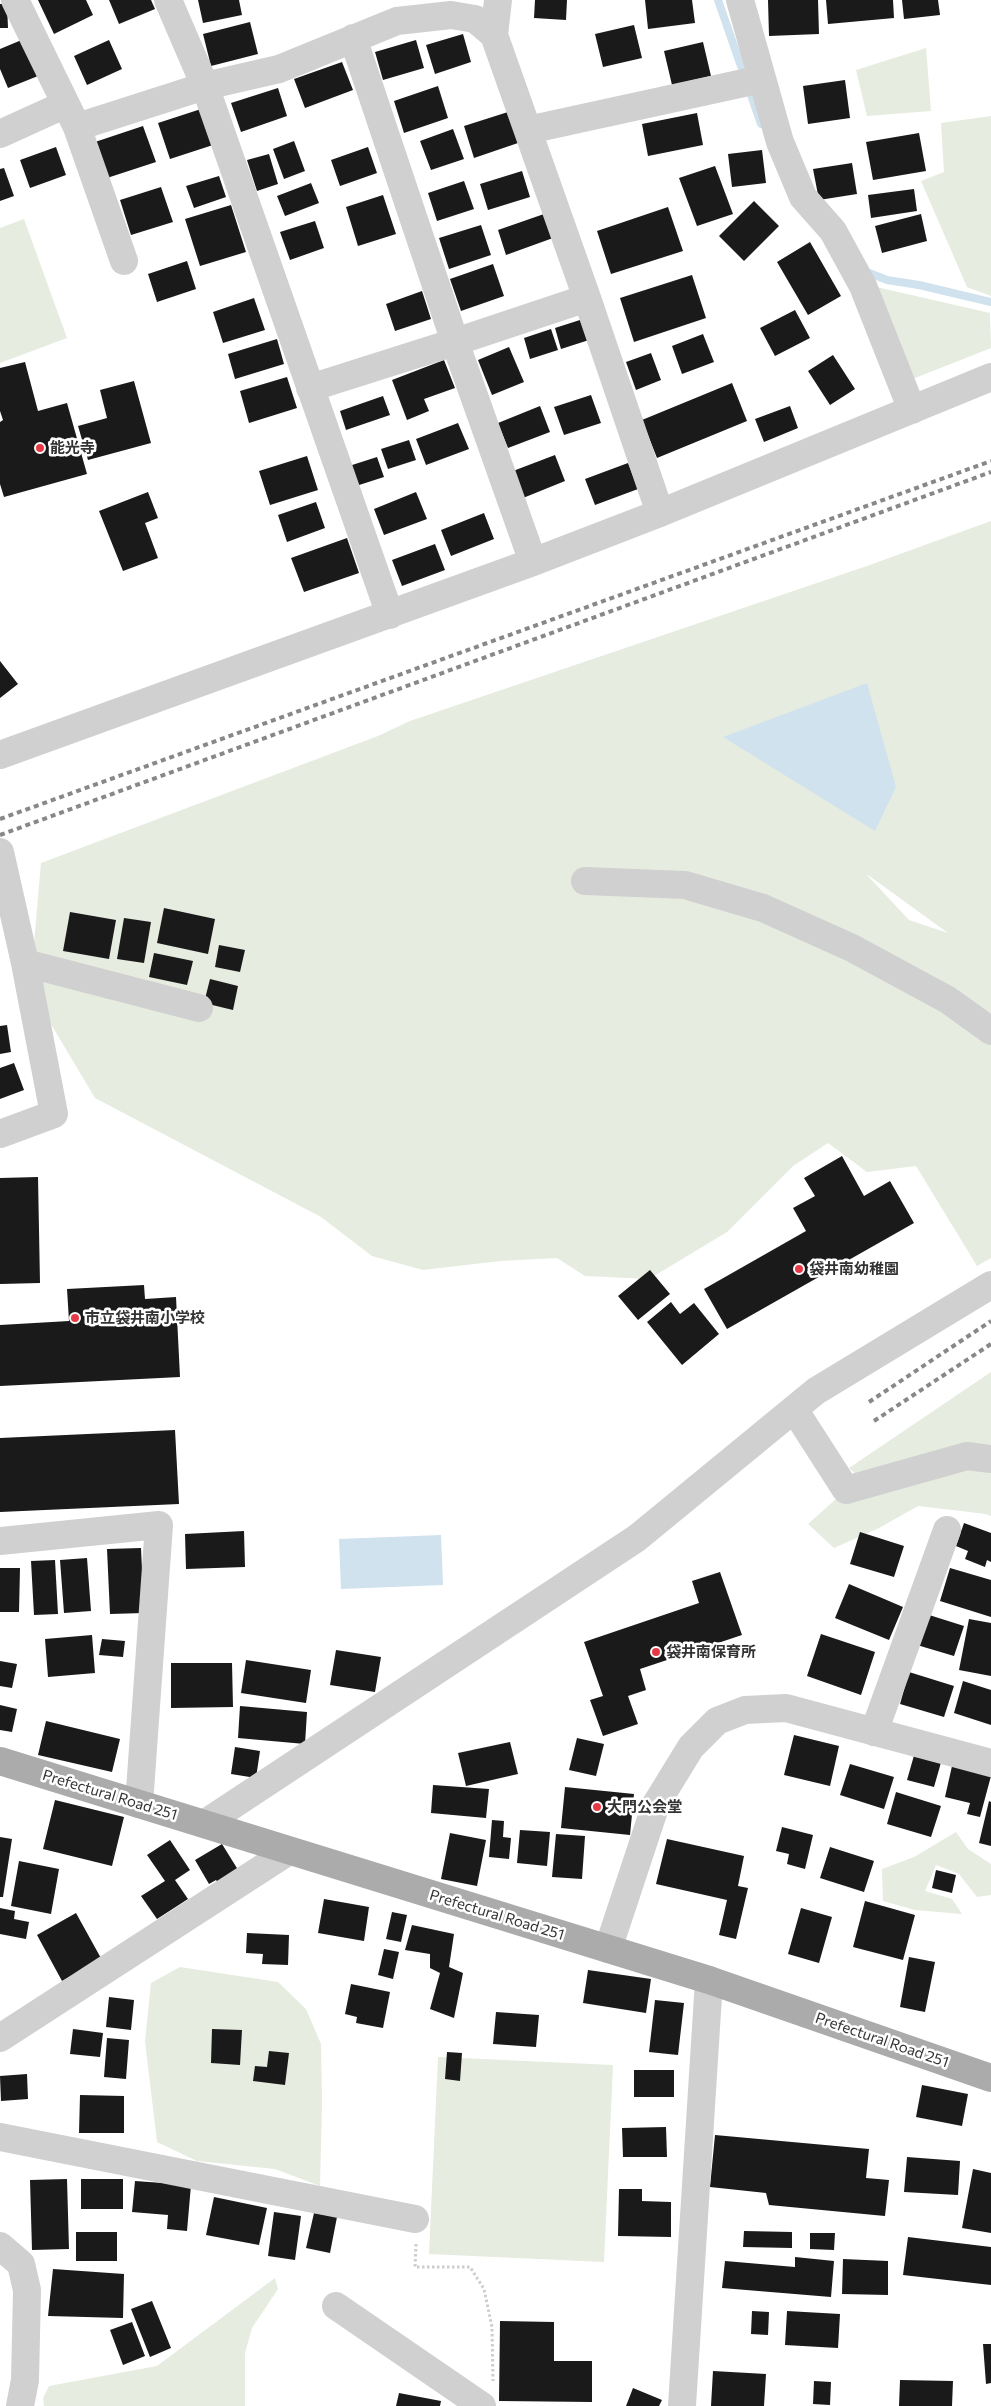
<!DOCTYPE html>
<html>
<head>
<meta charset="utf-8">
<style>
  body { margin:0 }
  canvas { display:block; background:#fff }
</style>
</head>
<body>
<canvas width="991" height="2406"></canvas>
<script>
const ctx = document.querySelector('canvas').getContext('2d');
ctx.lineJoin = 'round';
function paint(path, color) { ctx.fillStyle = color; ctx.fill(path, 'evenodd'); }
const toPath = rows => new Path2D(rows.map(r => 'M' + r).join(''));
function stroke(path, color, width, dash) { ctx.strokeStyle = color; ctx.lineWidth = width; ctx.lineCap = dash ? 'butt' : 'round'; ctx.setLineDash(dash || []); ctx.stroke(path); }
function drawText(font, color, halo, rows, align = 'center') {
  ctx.font = font + ' Commissioner,"Noto Sans JP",sans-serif'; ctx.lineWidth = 5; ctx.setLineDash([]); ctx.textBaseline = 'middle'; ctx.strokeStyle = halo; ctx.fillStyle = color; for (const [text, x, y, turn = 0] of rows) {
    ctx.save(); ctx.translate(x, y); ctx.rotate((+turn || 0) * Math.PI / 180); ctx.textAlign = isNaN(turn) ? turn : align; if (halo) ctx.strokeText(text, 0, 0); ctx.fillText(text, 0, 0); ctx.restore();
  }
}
paint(toPath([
  [926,48,931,111,867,116,856,70],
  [991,116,991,296,967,287,921,181,944,172,941,123],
  [24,219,67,338,0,363,0,228],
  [872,286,990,313,991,348,910,380],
  [991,521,991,1258,977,1266,916,1166,867,1172,828,1143,793,1166,727,1232,649,1279,585,1276,557,1258,500,1261,423,1270,372,1256,321,1217,95,1098,30,989,41,863,378,736,410,721,867,566],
  [867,875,868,875,948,933,909,920],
  [991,1372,991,1516,986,1514,918,1506,879,1528,834,1548,808,1524,846,1490,866,1484,849,1468],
  [956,1832,968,1849,991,1864,991,1895,977,1897,959,1874,936,1865,925,1891,952,1899,962,1914,915,1910,883,1901,882,1869,914,1857],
  [180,1967,278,1982,306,2009,321,2044,322,2102,320,2186,275,2169,197,2161,157,2142,145,2041,151,1983],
  [438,2057,613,2065,604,2262,429,2254],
  [275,2278,278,2289,252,2328,245,2353,245,2406,44,2406,43,2398,49,2386,157,2366]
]), '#e6ecdf');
paint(toPath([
  [867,683,896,787,875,831,723,737],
  [441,1535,443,1585,341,1589,339,1539]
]), '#cfe2ee');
stroke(toPath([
  [718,0,761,124],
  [864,271,887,280,919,285,991,302]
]), '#cfe2ee', 8);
paint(toPath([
  [38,0,86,0,93,15,54,34],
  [109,0,151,0,155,9,119,24],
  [198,0,239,0,242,15,203,23],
  [535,0,567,0,566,20,534,18],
  [645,0,692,0,695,23,648,29],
  [768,0,818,0,819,34,769,36],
  [826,0,893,0,894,18,828,24],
  [902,0,938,0,940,15,904,19],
  [0,4,7,4,8,28,0,28],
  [250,22,258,54,211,66,203,34],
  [634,25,642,58,603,67,595,34],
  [463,34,471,62,435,74,426,45],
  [24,39,38,76,8,88,0,69,0,49],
  [109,40,122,69,87,85,74,56],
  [416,40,424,68,383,80,375,52],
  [703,42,711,76,672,85,664,51],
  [342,62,353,90,305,108,294,79],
  [845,80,850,118,808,124,803,86],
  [438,86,448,118,404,133,394,101],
  [278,88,287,116,241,132,231,103],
  [201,109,213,145,170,159,158,123],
  [508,112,518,143,474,158,464,126],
  [697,113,703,145,648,156,642,124],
  [143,126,156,162,107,178,95,142],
  [453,129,464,159,431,170,420,141],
  [919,133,926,171,873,180,866,142],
  [294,141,305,171,284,179,273,149],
  [56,147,66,175,30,188,20,160],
  [368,147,377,173,340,186,331,160],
  [762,150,766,183,732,187,728,154],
  [269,154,278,184,257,191,247,160],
  [852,163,857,194,819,200,813,169],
  [715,166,733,214,697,226,679,178],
  [4,168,14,196,0,201,0,169],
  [522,171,530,197,488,210,480,184],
  [219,176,226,197,194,208,186,186],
  [464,181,474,209,437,221,428,193],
  [311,183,319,203,285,216,277,196],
  [161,187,173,222,131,235,120,200],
  [914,189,917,211,871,218,868,195],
  [383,195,396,234,358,246,346,207],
  [754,201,779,226,744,261,719,236],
  [231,205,246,252,200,266,185,219],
  [668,207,683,251,611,274,597,231],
  [544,214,553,238,506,255,498,230],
  [921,214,927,241,882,253,875,226],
  [315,221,324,248,290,260,280,232],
  [481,225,491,255,449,269,439,238],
  [810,242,841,296,808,315,777,262],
  [187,261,196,289,157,302,148,274],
  [493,264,504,296,461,311,450,279],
  [692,275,706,318,634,342,620,298],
  [422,291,431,319,395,331,386,304],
  [254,298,265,330,223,343,213,312],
  [795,310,810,338,775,356,760,328],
  [583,319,589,340,561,349,555,328],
  [551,329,558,350,530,359,524,338],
  [703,334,714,362,682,374,672,346],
  [277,339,284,364,235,379,228,354],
  [509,347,524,382,492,395,478,360],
  [651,353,661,380,636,390,626,362],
  [833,355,855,389,830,405,808,371],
  [444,360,455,388,424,399,429,411,407,420,392,380],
  [25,362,38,411,67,403,87,474,4,497,0,484,0,422,3,420,0,411,0,368],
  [287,377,297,408,249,423,240,391],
  [134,381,151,443,88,460,78,426,107,418,100,390],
  [732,383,747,421,657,458,642,420],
  [591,395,601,423,564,435,554,407],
  [383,396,390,415,346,430,340,411],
  [540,406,550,432,508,448,498,423],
  [790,406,798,428,764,442,755,419],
  [458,423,469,449,426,465,416,439],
  [409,440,416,460,388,469,381,449],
  [555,455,565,481,523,498,513,471],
  [307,456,318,490,270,505,259,471],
  [377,457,384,477,356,486,349,466],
  [628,463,638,489,595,505,585,479],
  [148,492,158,518,145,523,158,558,123,571,99,511],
  [416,492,427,519,384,535,374,509],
  [316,502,325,528,287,542,278,515],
  [484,513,494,539,451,556,441,530],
  [347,538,359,573,304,592,291,558],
  [435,544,445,570,402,586,392,560],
  [0,661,18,684,0,698],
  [164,908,215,919,208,954,157,943],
  [70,912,116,920,109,959,63,951],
  [124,918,151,922,144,963,117,959],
  [219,945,245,950,240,972,215,967],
  [154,953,193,961,187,985,149,977],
  [210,979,238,986,233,1010,204,1003],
  [7,1025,11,1052,0,1054,0,1026],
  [14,1063,24,1090,0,1099,0,1068],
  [842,1156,864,1196,890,1181,914,1223,727,1329,704,1289,806,1231,793,1208,815,1196,804,1178],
  [38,1177,40,1283,0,1284,0,1178],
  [650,1270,670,1294,638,1320,618,1296],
  [144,1285,145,1299,176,1297,180,1377,0,1386,0,1325,69,1321,67,1289],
  [671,1302,680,1314,694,1303,719,1334,682,1365,647,1322],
  [175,1430,179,1504,0,1512,0,1438],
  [964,1523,991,1533,991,1562,987,1560,985,1567,965,1559,968,1551,956,1546],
  [244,1531,245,1567,186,1569,185,1534],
  [860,1532,904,1546,894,1577,850,1564],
  [141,1548,144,1613,110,1614,107,1549],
  [87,1558,91,1611,64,1613,60,1560],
  [55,1560,58,1614,34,1615,31,1561],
  [0,1568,20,1568,19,1612,0,1612],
  [950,1568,991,1580,991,1617,940,1601],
  [720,1572,742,1635,640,1669,646,1690,628,1696,638,1724,603,1736,590,1700,603,1696,584,1642,699,1603,692,1581],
  [849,1584,903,1607,889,1640,835,1618],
  [926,1614,964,1626,954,1656,917,1645],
  [969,1619,991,1623,991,1676,959,1670],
  [821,1634,875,1652,861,1695,807,1676],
  [92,1635,95,1673,48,1677,45,1639],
  [102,1639,125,1641,123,1657,99,1655],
  [336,1650,381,1657,375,1692,330,1685],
  [246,1660,311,1670,306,1703,241,1693],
  [0,1661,17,1664,12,1688,0,1686],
  [171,1663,232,1663,233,1707,171,1708],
  [909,1672,954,1686,944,1717,900,1704],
  [963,1681,991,1690,991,1725,954,1713],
  [0,1705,17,1709,12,1732,0,1730],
  [240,1706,307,1712,305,1744,238,1738],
  [46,1721,120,1739,112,1772,38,1755],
  [794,1735,839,1746,830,1786,784,1775],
  [577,1738,604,1744,596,1776,569,1770],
  [510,1742,518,1774,466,1786,458,1753],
  [235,1747,260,1751,256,1778,231,1774],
  [915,1752,942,1759,934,1787,907,1780],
  [850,1764,894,1777,884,1809,840,1795],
  [952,1766,991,1776,980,1817,967,1814,970,1803,945,1797],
  [433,1785,489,1789,486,1818,431,1813],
  [565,1787,634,1794,630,1835,561,1828],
  [896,1792,941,1806,931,1837,887,1824],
  [55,1800,124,1817,112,1866,43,1849],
  [989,1801,991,1802,991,1846,979,1843],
  [492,1820,504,1821,503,1837,511,1838,509,1859,489,1857],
  [782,1827,813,1835,805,1869,787,1864,789,1854,776,1851],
  [520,1830,550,1832,547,1866,517,1863],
  [450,1833,486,1840,477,1886,441,1879],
  [556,1834,585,1836,582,1879,552,1877],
  [0,1837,12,1839,3,1897,0,1897],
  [667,1839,744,1856,738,1886,748,1888,736,1939,719,1935,727,1900,656,1884],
  [170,1840,190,1870,175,1880,188,1899,157,1919,141,1896,165,1881,147,1855],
  [222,1844,240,1873,220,1885,216,1880,209,1884,195,1860],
  [830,1847,874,1861,864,1892,820,1878],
  [19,1861,59,1869,51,1914,11,1906],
  [936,1870,956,1875,952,1893,932,1888],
  [324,1899,369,1907,364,1941,318,1933],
  [865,1901,915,1915,903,1960,853,1947],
  [0,1908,15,1911,14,1919,29,1922,26,1939,0,1934],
  [801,1908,832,1917,819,1963,788,1954],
  [392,1912,407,1915,401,1942,386,1939],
  [76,1913,102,1960,62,1981,37,1935],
  [412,1925,454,1934,449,1967,463,1973,454,2018,430,2009,440,1973,430,1968,430,1954,405,1950],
  [247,1933,289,1935,288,1965,262,1964,263,1954,246,1953],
  [384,1949,399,1952,393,1979,378,1975],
  [909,1957,935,1962,925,2012,900,2007],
  [588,1970,651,1979,646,2013,583,2003],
  [351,1984,390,1992,383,2028,356,2023,357,2017,345,2014],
  [109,1997,134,2000,131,2030,106,2027],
  [655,2000,684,2003,678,2055,649,2052],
  [496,2012,539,2015,536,2047,493,2044],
  [73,2029,103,2033,100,2057,70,2054],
  [212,2029,242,2030,240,2065,211,2063],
  [107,2038,129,2040,126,2079,104,2077],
  [269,2051,289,2053,285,2085,253,2081,255,2066,267,2067],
  [447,2052,462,2053,460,2081,445,2079],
  [634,2070,674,2070,674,2097,634,2097],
  [27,2074,28,2099,1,2101,0,2076],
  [922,2085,968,2094,962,2126,916,2117],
  [80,2095,124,2096,124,2133,79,2133],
  [666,2127,667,2157,623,2157,622,2128],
  [715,2135,869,2149,866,2178,889,2180,885,2216,769,2205,766,2193,710,2187],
  [907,2157,960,2161,958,2195,904,2192],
  [973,2169,991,2173,991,2233,962,2228],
  [67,2179,69,2249,32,2250,30,2180],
  [81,2179,123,2179,123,2209,81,2209],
  [135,2181,191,2185,187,2231,167,2229,168,2215,132,2212],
  [619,2189,642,2189,642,2201,671,2202,671,2237,618,2236],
  [214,2197,267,2208,259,2245,206,2235],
  [274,2212,301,2216,295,2260,268,2256],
  [314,2213,337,2217,330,2253,306,2248],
  [744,2231,792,2232,792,2248,743,2247],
  [76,2232,117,2232,117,2261,76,2261],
  [810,2233,835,2233,834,2250,810,2249],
  [908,2237,991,2247,991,2285,903,2275],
  [795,2257,834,2261,831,2297,722,2288,725,2261,795,2267],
  [843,2259,888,2261,888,2295,842,2294],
  [53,2269,124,2274,123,2318,48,2316],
  [152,2301,171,2348,150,2357,131,2309],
  [752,2311,769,2312,768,2335,751,2334],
  [787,2311,840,2314,838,2348,785,2345],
  [500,2321,554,2322,554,2361,592,2361,592,2402,499,2401],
  [132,2322,145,2356,123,2365,110,2330],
  [983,2344,991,2344,991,2383,986,2384],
  [713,2371,766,2374,764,2406,711,2406],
  [900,2380,953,2381,952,2406,899,2406],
  [814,2381,831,2382,830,2405,813,2404],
  [633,2388,662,2400,659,2406,626,2406],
  [399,2393,441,2401,440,2406,396,2406]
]), '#1a1a1a');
stroke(toPath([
  [416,2244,415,2267,470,2267,484,2289,492,2327,493,2381]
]), '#cdcdcd', 3, [2.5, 2.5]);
stroke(toPath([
  [15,0,77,127,124,261],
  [168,0,205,86,390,615],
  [498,0,494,35,587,298,660,513],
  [740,0,780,142,803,197,833,231,863,286,912,410],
  [353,38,455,342,533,562],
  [77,127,205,86,279,69,397,21,451,15,475,19,494,35],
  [528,130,762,79],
  [0,134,66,104],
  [310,388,455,342,587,298],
  [0,755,533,562,660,513,991,377],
  [0,852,25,963,54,1114,0,1134],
  [585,881,685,885,763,908,852,948,948,1000,991,1031],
  [25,963,199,1008],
  [794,1409,846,1490,967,1456,991,1459],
  [0,1541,159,1525,139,1804],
  [874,1732,947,1530],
  [204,1824,637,1538,816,1391,991,1285],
  [608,1949,656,1804,691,1747,717,1721,745,1710,786,1708,991,1763],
  [0,2038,289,1851],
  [0,2137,415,2219],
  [0,2246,21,2264,27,2290,25,2380,20,2406],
  [336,2306,482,2406],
  [682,2406,709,1980]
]), '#d0d0d0', 28);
stroke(toPath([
  [0,1761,709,1980,991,2078]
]), '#ababab', 28);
stroke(toPath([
  [0,819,991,461],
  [0,835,991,472],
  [869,1402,991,1321],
  [874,1421,991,1344]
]), '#888', 4, [5, 4]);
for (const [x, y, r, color] of [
  [40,448,5,"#e63946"],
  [799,1269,5,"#e63946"],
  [75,1318,5,"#e63946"],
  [656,1652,5,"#e63946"],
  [597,1807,5,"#e63946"]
]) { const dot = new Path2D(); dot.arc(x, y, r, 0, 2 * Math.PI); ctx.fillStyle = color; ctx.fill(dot); stroke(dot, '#fff', 2); }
drawText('bold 15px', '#333', '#fff', [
  ["能光寺",50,448],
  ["袋井南幼稚園",809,1269],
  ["市立袋井南小学校",85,1318],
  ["袋井南保育所",666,1652],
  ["大門公会堂",607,1807]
], 'left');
drawText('15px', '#333', '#fff', [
  ["Prefectural Road 251",110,1795,17],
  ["Prefectural Road 251",497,1915,17],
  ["Prefectural Road 251",882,2040,19]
]);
</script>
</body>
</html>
